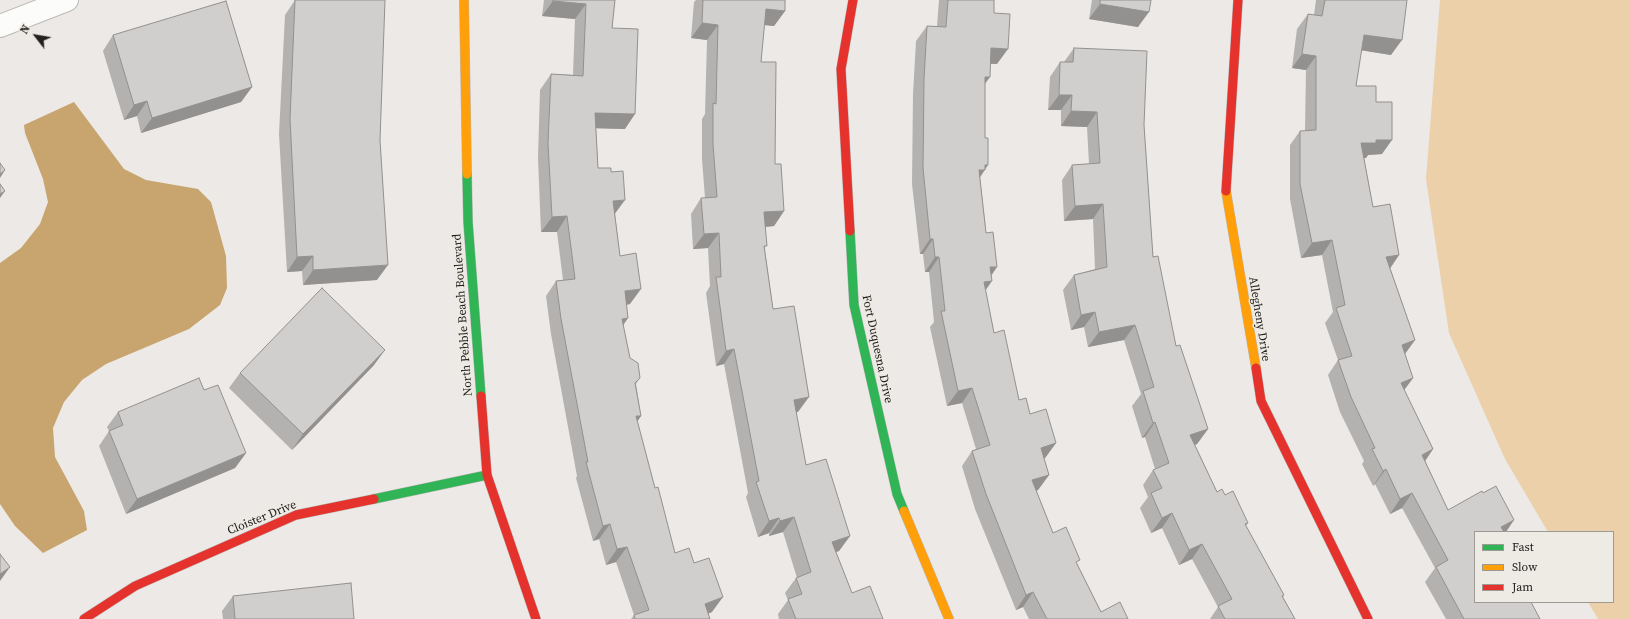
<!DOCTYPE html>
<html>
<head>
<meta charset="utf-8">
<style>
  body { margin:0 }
  #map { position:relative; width:1630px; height:619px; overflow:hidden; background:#ece9e6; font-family:"Source Serif 4",serif }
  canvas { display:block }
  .legend { position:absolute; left:1474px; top:531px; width:140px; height:72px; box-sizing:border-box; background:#eeeae4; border:1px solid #9d9a95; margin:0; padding:5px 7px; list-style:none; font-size:12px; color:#23211f }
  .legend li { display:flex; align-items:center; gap:8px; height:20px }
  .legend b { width:20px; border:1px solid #9d9a95 }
  .north { position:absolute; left:16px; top:16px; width:40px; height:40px; -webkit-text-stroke:3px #eeeae4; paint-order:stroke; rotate:301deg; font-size:11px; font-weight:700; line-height:16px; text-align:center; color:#23211f }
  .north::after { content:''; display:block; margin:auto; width:14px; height:18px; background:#23211f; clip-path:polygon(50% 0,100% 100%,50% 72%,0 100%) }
</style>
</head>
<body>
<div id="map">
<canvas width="1630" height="619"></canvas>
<ul class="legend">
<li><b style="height:5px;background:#30b455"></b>Fast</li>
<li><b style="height:5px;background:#ff9f0a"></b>Slow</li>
<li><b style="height:5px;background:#e5322d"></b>Jam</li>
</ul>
<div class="north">N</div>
</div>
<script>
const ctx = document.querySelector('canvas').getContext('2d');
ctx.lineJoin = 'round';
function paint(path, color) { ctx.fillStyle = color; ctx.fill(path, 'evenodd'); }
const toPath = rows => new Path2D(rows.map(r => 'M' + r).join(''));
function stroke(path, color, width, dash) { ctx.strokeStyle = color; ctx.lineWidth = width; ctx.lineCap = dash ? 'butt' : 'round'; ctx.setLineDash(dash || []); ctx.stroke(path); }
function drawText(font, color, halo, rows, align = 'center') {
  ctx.font = font + ' "Source Serif 4",serif'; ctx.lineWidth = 3; ctx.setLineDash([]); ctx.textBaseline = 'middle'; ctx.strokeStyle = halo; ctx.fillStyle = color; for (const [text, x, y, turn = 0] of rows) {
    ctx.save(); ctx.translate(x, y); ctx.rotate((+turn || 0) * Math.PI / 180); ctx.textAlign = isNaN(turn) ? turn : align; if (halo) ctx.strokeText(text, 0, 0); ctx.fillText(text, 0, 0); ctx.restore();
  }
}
paint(toPath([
  [1440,0,1630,0,1630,619,1598,619,1588,602,1613,602,1613,532,1548,532,1505,459,1449,333,1426,179]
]), '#ebd0a9');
paint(toPath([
  [74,102,124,169,146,180,198,189,211,202,226,256,227,288,220,305,189,329,106,364,82,380,64,402,53,428,55,457,84,511,87,530,43,553,15,526,0,504,0,263,21,248,40,224,48,202,43,179,25,133,24,125]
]), '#c8a46e');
const street = toPath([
  [0,26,67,0]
]);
const fast = toPath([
  [467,174,468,222,481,396],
  [850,231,854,305,897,494,904,511],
  [374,499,487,475]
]);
const slow = toPath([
  [464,0,467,174],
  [1226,191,1256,368],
  [904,511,949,619]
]);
const jam = toPath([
  [1226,191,1238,0],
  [850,231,841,69,853,0],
  [1256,368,1261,401,1368,619],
  [481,396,487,475,536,619],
  [84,619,135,586,296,515,374,499]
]);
stroke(street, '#bbb9b7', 24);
stroke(fast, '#bbb9b7', 10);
stroke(slow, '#bbb9b7', 10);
stroke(jam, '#bbb9b7', 10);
stroke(street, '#fcfcfb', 22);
stroke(fast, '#30b455', 9);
stroke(slow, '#ff9f0a', 9);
stroke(jam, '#e5322d', 9);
paint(toPath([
  [295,0,380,140,377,280,303,285,302,271,287,272,279,134,285,15],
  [544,0,615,0,612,28,625,129,596,128,598,168,615,214,620,256,630,304,627,305,623,325,630,358,640,378,636,384,641,416,637,421,655,488,675,553,694,563,712,612,708,614,710,619,631,619,634,615,616,562,606,565,599,539,593,541,576,478,577,476,551,334,546,296,556,281,563,280,557,232,541,232,538,158,540,90,551,74,573,75,575,19,542,16],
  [696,0,785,0,785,11,774,26,764,25,761,62,775,164,784,211,774,226,766,227,765,250,773,309,798,412,796,412,806,465,850,536,839,551,836,552,852,593,883,619,779,619,778,614,788,600,785,593,796,578,797,578,783,532,769,536,769,533,758,537,746,497,748,493,724,364,716,366,706,293,710,286,708,248,693,249,691,214,701,198,705,198,702,159,702,119,705,114,707,40,691,38,694,2],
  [939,0,994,0,994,13,997,64,990,64,985,84,980,177,991,276,985,291,994,333,1019,400,1030,414,1056,443,1045,458,1044,459,1049,475,1038,490,1036,491,1053,533,1077,564,1101,612,1128,619,1029,619,1023,607,1016,610,975,509,962,466,972,451,976,449,962,403,947,406,930,327,934,322,929,272,925,272,923,254,920,254,912,184,913,94,916,41,927,26,937,26],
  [1092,0,1151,0,1138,27,1089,19],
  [1316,0,1407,0,1391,55,1361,50,1356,86,1376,102,1382,154,1368,155,1366,158,1364,158,1373,207,1399,255,1390,268,1415,340,1405,354,1413,378,1404,390,1433,449,1425,461,1448,510,1475,532,1475,602,1540,619,1446,619,1425,582,1435,568,1402,508,1390,514,1375,484,1373,486,1362,464,1364,461,1340,412,1328,375,1338,360,1325,323,1333,312,1322,255,1301,258,1290,199,1290,145,1300,131,1305,131,1306,70,1292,68,1297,29,1308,14,1314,15],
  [113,35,252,87,241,102,141,133,137,116,124,120,103,51],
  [1074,48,1144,125,1153,257,1176,346,1208,429,1197,444,1195,445,1217,492,1225,495,1248,523,1246,526,1284,595,1283,597,1295,619,1210,619,1218,607,1192,559,1179,565,1162,528,1151,533,1140,508,1148,497,1143,485,1153,470,1155,469,1145,437,1142,438,1132,406,1141,394,1124,340,1088,347,1084,327,1071,330,1063,290,1074,275,1095,269,1093,219,1064,221,1062,180,1072,165,1089,164,1087,127,1061,126,1061,110,1048,110,1050,77,1060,62,1064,62],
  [374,365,292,450,229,388,240,373],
  [204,390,246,453,235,468,126,514,99,446,109,431,107,427,118,412],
  [233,596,354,619,223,619,222,611]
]), '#b4b2b0');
paint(toPath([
  [553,1,586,4,575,19,542,16],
  [1100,4,1149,12,1138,27,1089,19],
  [766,9,785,11,774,26,755,24],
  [702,23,718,25,707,40,691,38],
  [1364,35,1402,40,1391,55,1353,49],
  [991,48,1008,49,997,64,981,63],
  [1302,54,1316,56,1306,70,1292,68],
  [985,77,990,77,979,92],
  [252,87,241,102,141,133,152,118],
  [1059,95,1072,95,1061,110,1048,110],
  [147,101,137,116,124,120,134,105],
  [1071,111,1097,112,1087,127,1061,126],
  [595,113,635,114,625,129,584,128],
  [1376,140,1392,140,1382,154,1368,155,1366,158,1351,158,1361,143],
  [985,165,988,165,975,185,979,170],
  [5,170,0,178,0,174],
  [5,191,0,198,0,194],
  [625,200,614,215,613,201],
  [1103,204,1093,219,1064,221,1075,206],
  [784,211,774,226,754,228,764,212],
  [567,216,557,232,541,232,552,217],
  [719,233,708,248,693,249,704,234],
  [930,239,933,239,923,254,920,254],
  [1332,240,1322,255,1301,258,1312,243],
  [1399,255,1389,270,1386,257],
  [313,256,302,271,287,272,297,257],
  [935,257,939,257,929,272,925,272],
  [388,265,377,280,303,285,313,270],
  [990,267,997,267,987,282],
  [992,281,981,297,984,282],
  [641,289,630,304,614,306,625,291],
  [1095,312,1084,327,1071,330,1081,315],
  [628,318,618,333,622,319],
  [1135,325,1124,340,1088,347,1099,332],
  [1415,340,1404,355,1402,345],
  [734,349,724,364,716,366,726,351],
  [385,350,374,365,292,450,303,434],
  [1413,378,1402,393,1401,383],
  [972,388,962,403,947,406,958,391],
  [809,397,798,412,783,415,794,400],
  [636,416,641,416,631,431],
  [1155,422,1145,437,1142,438,1153,423],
  [1208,429,1197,444,1180,450,1190,435],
  [1056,443,1045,458,1030,463,1041,448],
  [1433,449,1423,464,1422,455],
  [246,453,235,468,126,514,137,499],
  [1386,469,1375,484,1373,486,1383,471],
  [1049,475,1038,490,1022,495,1032,480],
  [1412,493,1402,508,1390,514,1400,499],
  [1172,513,1162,528,1151,533,1162,518],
  [794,517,783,532,769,536,780,521],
  [779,518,769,533,758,537,769,521],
  [1514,520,1506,532,1498,532,1501,527],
  [610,524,599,539,593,541,603,526],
  [850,536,839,551,821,557,832,542],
  [1202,544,1192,559,1179,565,1189,550],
  [627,547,616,562,606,565,617,549],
  [10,567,0,581,0,574],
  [1033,592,1023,607,1016,610,1026,595],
  [723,597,712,612,694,619,705,604]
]), '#929190');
const building = toPath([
  [295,0,385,0,380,140,388,265,313,270,313,256,297,257,290,119,295,0],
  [553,0,615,0,612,28,638,29,635,114,595,113,598,168,611,168,611,172,623,171,625,200,613,201,620,256,636,253,641,289,625,291,628,318,622,319,630,358,638,363,640,378,635,383,641,416,636,416,655,488,658,487,675,553,689,548,694,563,709,558,723,597,705,604,710,619,635,619,634,615,649,610,627,547,617,549,610,524,603,526,586,462,588,462,561,319,556,281,575,279,567,216,552,217,548,143,551,74,583,76,586,4,553,1,553,0],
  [703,0,785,0,785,11,766,9,761,62,776,62,775,164,781,164,784,211,764,212,767,246,764,246,773,309,794,306,809,397,794,400,806,465,826,459,850,536,832,542,852,593,870,586,883,619,796,619,788,599,802,594,796,578,811,572,794,517,780,521,779,518,769,521,756,482,759,481,734,349,726,351,716,277,721,277,719,233,704,234,701,198,717,197,713,144,713,103,716,104,718,25,702,23,703,0],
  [948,0,994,0,994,13,1010,14,1008,49,991,48,990,77,985,77,985,138,988,138,988,165,985,165,985,170,979,170,986,233,993,232,997,267,990,267,992,281,984,282,994,333,1004,330,1019,400,1026,398,1030,414,1046,409,1056,443,1041,448,1049,475,1032,480,1053,533,1066,527,1080,560,1076,562,1101,612,1120,602,1128,619,1047,619,1033,592,1026,595,986,494,972,451,990,445,972,388,958,391,941,311,945,311,939,257,935,257,933,239,930,239,923,168,924,79,927,26,946,27,948,0],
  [1100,0,1151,0,1149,12,1100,4,1100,0],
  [1325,0,1407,0,1402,40,1364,35,1356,86,1376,86,1376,102,1392,102,1392,140,1376,140,1376,143,1361,143,1373,207,1390,204,1399,255,1386,257,1415,340,1402,345,1413,378,1401,383,1433,449,1422,455,1448,510,1482,491,1483,493,1496,486,1514,520,1501,527,1504,532,1475,532,1475,602,1531,602,1540,619,1464,619,1436,567,1448,560,1412,493,1400,499,1386,469,1383,471,1372,449,1375,448,1351,397,1338,360,1352,356,1336,308,1345,305,1332,240,1312,243,1300,184,1300,131,1316,130,1316,56,1302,54,1308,14,1322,16,1325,0],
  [226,1,252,87,152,118,147,101,134,105,113,35,226,1],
  [1074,48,1147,51,1144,125,1153,257,1158,256,1176,346,1180,345,1208,429,1190,435,1217,492,1222,489,1225,495,1233,491,1248,523,1245,524,1284,595,1282,596,1295,619,1225,619,1218,606,1232,599,1202,544,1189,550,1172,513,1162,518,1151,493,1162,488,1153,470,1169,463,1155,422,1153,423,1143,391,1154,387,1135,325,1099,332,1095,312,1081,315,1074,275,1107,267,1103,204,1075,206,1072,165,1100,163,1097,112,1071,111,1072,95,1059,95,1060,62,1073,62,1074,48],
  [0,163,5,170,0,174,0,163],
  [0,184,5,191,0,194,0,184],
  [322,288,385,350,303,434,240,373,322,288],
  [199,378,204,390,218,385,246,453,137,499,109,431,123,425,118,412,199,378],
  [0,554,10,567,0,574,0,554],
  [351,583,354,619,235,619,233,596,351,583]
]);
paint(building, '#d1cfcd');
stroke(building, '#929190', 1);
drawText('12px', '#23211f', '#eeeae4', [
  ["North Pebble Beach Boulevard",463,315,-94],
  ["Allegheny Drive",1259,319,81],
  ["Fort Duquesna Drive",877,349,78],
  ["Cloister Drive",262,518,-22]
]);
</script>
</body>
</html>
